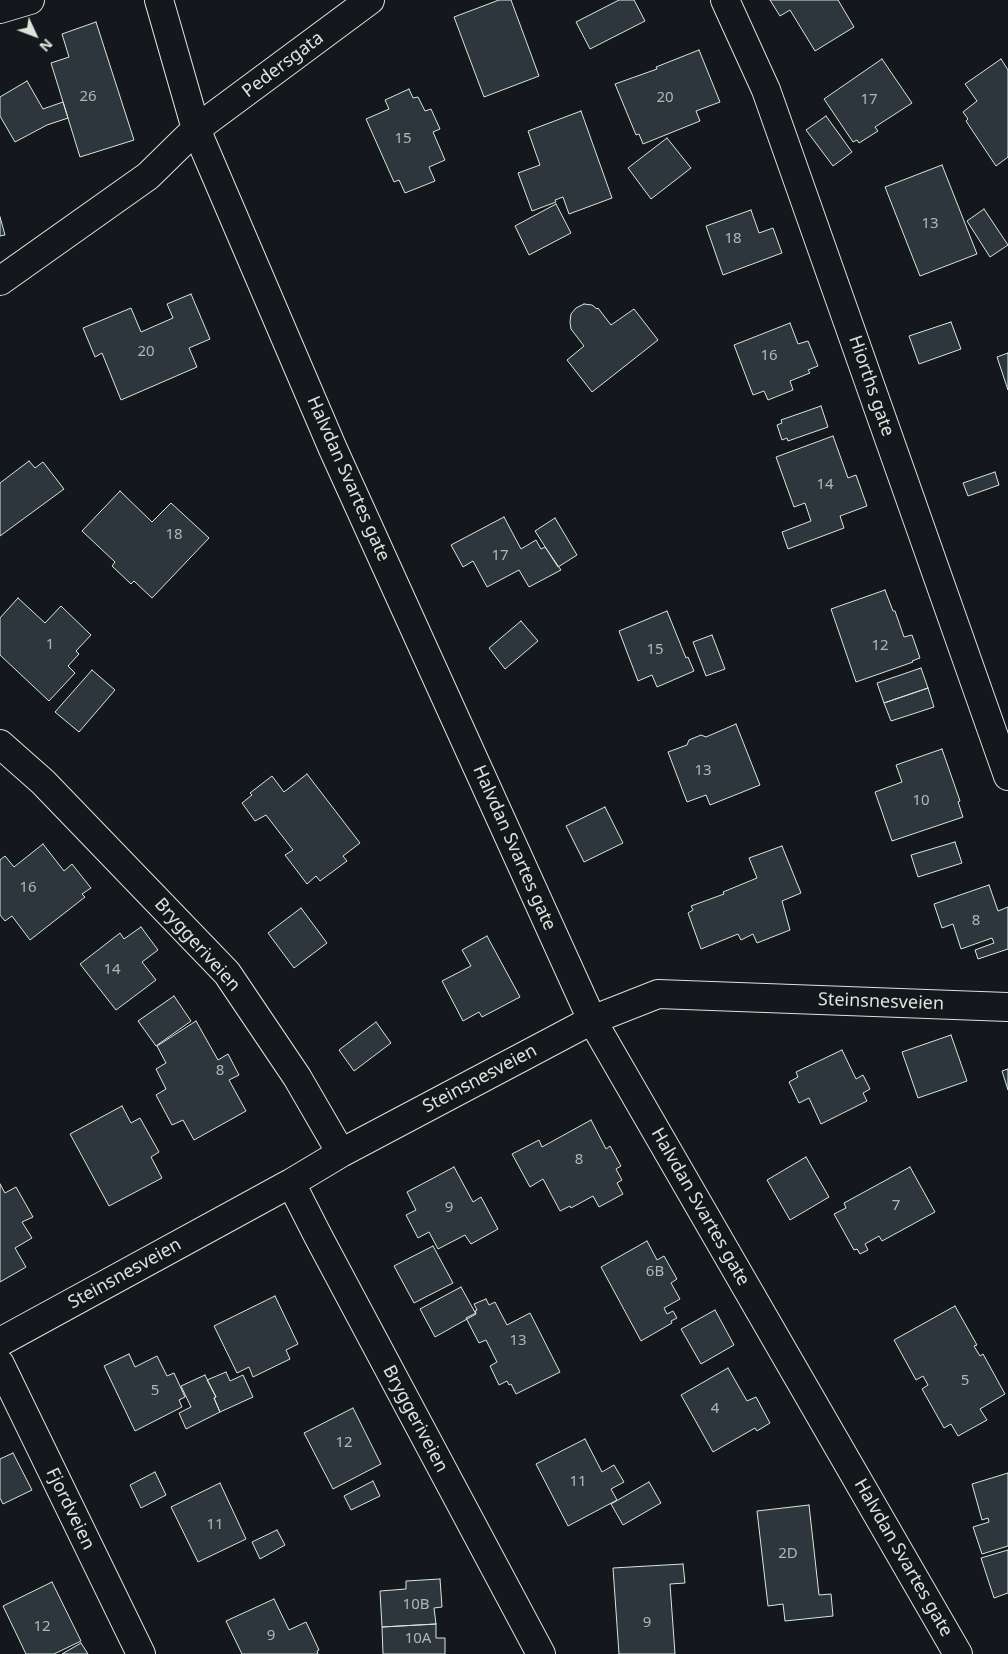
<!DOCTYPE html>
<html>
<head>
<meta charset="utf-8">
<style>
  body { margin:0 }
  #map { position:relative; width:1008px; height:1654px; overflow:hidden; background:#14181c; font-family:"Noto Sans",sans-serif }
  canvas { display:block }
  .north { position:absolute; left:10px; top:10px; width:50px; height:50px; -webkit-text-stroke:4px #14181c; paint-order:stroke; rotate:133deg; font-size:14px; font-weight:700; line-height:20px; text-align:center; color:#d8e6dc }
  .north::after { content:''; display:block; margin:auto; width:18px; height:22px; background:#d8e6dc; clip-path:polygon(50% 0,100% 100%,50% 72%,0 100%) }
</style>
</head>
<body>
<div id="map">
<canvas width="1008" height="1654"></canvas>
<div class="north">N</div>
</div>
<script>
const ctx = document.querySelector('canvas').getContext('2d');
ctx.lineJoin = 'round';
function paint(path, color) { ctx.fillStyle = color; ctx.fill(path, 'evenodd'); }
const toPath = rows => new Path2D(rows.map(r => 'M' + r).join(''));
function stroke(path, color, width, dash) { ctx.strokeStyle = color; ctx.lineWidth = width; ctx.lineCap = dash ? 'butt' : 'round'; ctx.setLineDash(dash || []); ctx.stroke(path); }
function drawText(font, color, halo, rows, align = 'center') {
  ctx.font = font + ' "Noto Sans",sans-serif'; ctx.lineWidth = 4; ctx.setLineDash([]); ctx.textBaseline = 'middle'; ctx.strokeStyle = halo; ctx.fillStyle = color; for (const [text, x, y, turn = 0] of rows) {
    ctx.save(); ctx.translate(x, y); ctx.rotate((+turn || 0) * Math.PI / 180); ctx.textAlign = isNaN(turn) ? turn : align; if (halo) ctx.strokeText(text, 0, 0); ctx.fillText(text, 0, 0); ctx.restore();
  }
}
const building = toPath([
  [499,0,511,0,539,76,484,97,454,17,499,0],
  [619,0,634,0,645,21,590,49,576,22,619,0],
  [770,0,838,0,854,27,815,51,790,10,780,16,770,0],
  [96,22,134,140,80,157,51,63,69,57,62,34,96,22],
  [699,50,720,102,696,111,700,121,643,144,639,134,636,135,615,84,657,69,656,67,699,50],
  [882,59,912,103,875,127,878,131,859,143,857,140,853,142,824,99,882,59],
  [1001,59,1008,70,1008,157,996,166,966,121,968,119,963,112,977,101,965,84,1001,59],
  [27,81,43,109,63,102,68,118,47,125,15,142,0,116,0,97,27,81],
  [409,89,413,98,418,97,425,111,431,109,440,129,433,132,445,160,429,167,435,181,405,193,399,180,394,182,366,119,389,109,385,100,409,89],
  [581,111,612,198,569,214,563,197,555,200,556,202,532,211,518,173,540,165,528,131,581,111],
  [826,116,852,152,833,166,806,130,826,116],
  [667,138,691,168,651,199,628,168,667,138],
  [942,165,977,254,920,276,885,187,942,165],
  [556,204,571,233,529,255,515,226,556,204],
  [984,209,1008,245,990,257,967,221,984,209],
  [751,210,759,233,773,228,782,253,723,275,706,226,751,210],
  [0,217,5,235,0,236,0,217],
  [191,294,210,339,189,348,197,367,121,400,102,353,95,357,83,328,131,308,141,332,173,318,167,304,191,294],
  [584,304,592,305,597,309,598,308,611,325,634,309,658,340,592,392,567,360,584,346,571,329,570,322,571,314,576,308,584,304],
  [951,322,961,349,919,364,909,336,951,322],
  [790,323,798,344,808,341,818,366,808,370,810,373,790,381,793,390,768,400,764,391,753,395,734,345,790,323],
  [1008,353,1008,390,997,357,1008,353],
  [821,406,828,427,788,441,787,438,782,440,777,425,782,423,781,420,821,406],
  [833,436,848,478,856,475,867,506,840,516,844,528,788,549,782,532,811,521,805,503,794,507,776,457,833,436],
  [29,461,35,468,43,462,64,489,0,536,0,483,29,461],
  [995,472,999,485,968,496,963,483,995,472],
  [120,491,152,522,171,503,209,538,152,598,134,581,131,584,112,566,115,562,82,531,120,491],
  [504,517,521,549,536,540,541,549,545,547,561,570,529,587,519,570,487,587,473,561,463,567,451,545,504,517],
  [555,518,577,555,558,567,535,531,555,518],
  [885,590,893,611,895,611,904,637,912,635,920,658,912,661,913,662,856,682,831,609,885,590],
  [18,598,45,623,61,606,91,635,76,651,79,654,68,666,75,673,49,701,0,655,0,618,18,598],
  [667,611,686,658,688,657,694,671,657,687,652,675,638,681,619,631,667,611],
  [521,621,538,641,505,669,489,648,521,621],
  [712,635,725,669,706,676,693,642,712,635],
  [921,668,928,688,884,703,877,683,921,668],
  [92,670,115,690,79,732,55,712,92,670],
  [928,688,934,707,891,721,884,703,928,688],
  [736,724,760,785,710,805,706,795,687,802,668,752,687,745,689,740,701,735,706,737,736,724],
  [942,749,960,801,958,802,963,817,892,841,875,792,902,782,896,765,942,749],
  [307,774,360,843,343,856,347,861,320,881,316,876,307,884,285,855,293,850,266,815,255,821,242,803,252,795,250,793,272,776,284,792,307,774],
  [605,807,623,843,584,862,566,826,605,807],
  [955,842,962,863,918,877,911,855,955,842],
  [43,844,64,871,72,864,91,888,82,894,85,897,30,940,12,916,5,921,0,915,0,860,5,856,14,867,43,844],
  [782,846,801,893,782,901,790,930,757,943,753,934,741,940,738,934,701,949,688,913,693,910,691,906,724,894,723,892,757,878,749,858,782,846],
  [989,885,998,911,1008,907,1008,949,978,959,975,950,994,943,992,938,961,949,953,924,942,928,934,904,989,885],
  [301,908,327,943,294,968,268,933,301,908],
  [141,927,158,950,142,962,156,980,116,1010,80,964,120,933,124,939,141,927],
  [487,936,520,997,482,1017,479,1012,463,1021,442,981,471,966,462,950,487,936],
  [174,996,191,1021,156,1046,138,1021,174,996],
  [196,1021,218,1060,228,1054,239,1075,229,1080,246,1111,194,1140,183,1120,172,1125,156,1095,166,1089,156,1069,166,1063,157,1046,196,1021],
  [376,1022,391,1043,354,1071,339,1050,376,1022],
  [951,1035,967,1081,918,1098,902,1052,951,1035],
  [842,1050,856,1079,863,1075,870,1089,863,1093,867,1101,821,1124,809,1098,799,1103,789,1082,798,1077,796,1072,842,1050],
  [1008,1069,1008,1090,1002,1071,1008,1069],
  [122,1106,131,1123,140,1118,159,1152,151,1157,162,1178,109,1206,70,1134,122,1106],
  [591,1120,606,1149,610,1146,621,1166,616,1169,622,1180,617,1183,623,1194,599,1207,593,1196,571,1208,570,1206,560,1211,543,1179,530,1187,512,1154,539,1140,542,1147,591,1120],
  [806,1157,829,1197,790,1220,767,1180,806,1157],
  [454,1167,473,1202,481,1197,498,1229,471,1244,465,1235,438,1249,429,1232,418,1238,406,1215,416,1210,407,1192,454,1167],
  [910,1167,935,1212,882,1241,879,1236,865,1244,868,1250,860,1254,857,1249,854,1250,834,1214,846,1208,844,1203,910,1167],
  [0,1184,5,1193,16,1187,33,1217,22,1222,32,1238,15,1248,26,1267,0,1282,0,1184],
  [647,1241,657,1260,664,1256,677,1279,671,1283,680,1299,664,1308,667,1314,673,1311,677,1318,671,1321,672,1323,641,1341,601,1267,647,1241],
  [433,1246,453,1283,414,1303,394,1266,433,1246],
  [461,1287,476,1314,435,1337,420,1309,461,1287],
  [275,1296,298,1344,286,1350,290,1359,253,1377,249,1367,237,1373,214,1326,275,1296],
  [486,1299,489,1305,495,1302,507,1325,530,1313,560,1372,516,1394,511,1384,509,1385,507,1381,499,1385,490,1366,497,1362,486,1340,479,1343,466,1318,476,1313,475,1311,477,1310,474,1304,486,1299],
  [955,1306,977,1345,974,1346,980,1356,983,1354,1005,1394,980,1409,987,1420,958,1436,951,1424,944,1428,922,1389,928,1385,923,1376,916,1380,894,1340,955,1306],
  [715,1310,734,1345,701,1364,681,1329,715,1310],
  [129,1354,135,1367,157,1356,167,1376,174,1373,185,1397,179,1400,182,1407,135,1431,104,1366,129,1354],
  [728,1368,747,1401,756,1397,770,1423,757,1431,755,1428,713,1452,681,1395,728,1368],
  [226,1372,230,1381,243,1375,253,1397,220,1412,214,1398,216,1397,207,1380,226,1372],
  [205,1375,216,1397,214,1398,220,1412,186,1429,179,1413,191,1407,181,1386,205,1375],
  [353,1408,381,1464,333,1489,304,1433,353,1408],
  [585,1439,602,1472,614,1465,624,1482,611,1489,617,1500,568,1526,536,1464,585,1439],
  [13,1453,32,1490,3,1504,0,1498,0,1459,13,1453],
  [155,1472,166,1495,141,1508,130,1485,155,1472],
  [1008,1473,1008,1546,982,1554,973,1527,989,1522,988,1518,982,1520,972,1484,1008,1473],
  [373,1481,380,1496,351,1510,344,1496,373,1481],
  [649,1482,661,1503,623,1525,611,1504,649,1482],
  [220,1483,246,1539,198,1562,171,1507,220,1483],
  [809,1505,819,1595,831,1594,833,1616,785,1621,783,1604,768,1606,757,1511,809,1505],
  [277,1530,285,1545,260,1559,252,1542,277,1530],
  [1008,1550,1008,1593,994,1598,981,1558,1008,1550],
  [683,1564,685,1583,670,1584,675,1654,619,1654,613,1568,683,1564],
  [440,1579,442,1607,434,1608,436,1624,382,1627,380,1591,406,1589,406,1581,440,1579],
  [52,1582,81,1641,54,1654,26,1654,3,1606,52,1582],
  [274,1599,289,1630,306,1622,319,1650,317,1651,318,1654,242,1654,226,1621,274,1599],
  [436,1624,436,1638,445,1638,445,1654,383,1654,382,1627,436,1624],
  [81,1643,88,1654,62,1654,81,1643]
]);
paint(building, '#2c363c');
stroke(building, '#d8e6dc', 1);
const minor = toPath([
  [159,0,196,129,333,449,592,1020,958,1654],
  [725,0,766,90,1008,776],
  [0,9,30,0],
  [0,281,148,176,196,129,370,0],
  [0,744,43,782,227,973,297,1077,341,1153],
  [291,1183,318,1236,541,1654],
  [0,1342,291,1183,341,1153,592,1020,658,994,1008,1007],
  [0,1364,141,1654]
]);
stroke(minor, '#d8e6dc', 30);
stroke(minor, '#14181c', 28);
drawText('15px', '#adbab4', null, [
  ["26",88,97],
  ["20",665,98],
  ["17",869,100],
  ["15",403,139],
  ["13",930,224],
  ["18",733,239],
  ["20",146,352],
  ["16",769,356],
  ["14",825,485],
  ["18",174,535],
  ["17",500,556],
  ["1",50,645],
  ["12",880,646],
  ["15",655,650],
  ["13",703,771],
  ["10",921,801],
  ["16",28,888],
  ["8",976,921],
  ["14",112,970],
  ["8",220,1071],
  ["8",579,1160],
  ["7",896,1206],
  ["9",449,1208],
  ["6B",655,1272],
  ["13",518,1341],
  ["5",965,1381],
  ["5",155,1391],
  ["4",715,1409],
  ["12",344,1443],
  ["11",578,1482],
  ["11",215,1525],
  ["2D",788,1554],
  ["10B",416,1605],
  ["9",647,1623],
  ["12",42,1627],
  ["9",271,1636],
  ["10A",418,1639]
]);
drawText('18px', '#d8e6dc', '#14181c', [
  ["Pedersgata",283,65,-37],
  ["Hiorths gate",871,386,71],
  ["Halvdan Svartes gate",348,479,66],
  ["Halvdan Svartes gate",514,848,66],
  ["Bryggeriveien",197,945,48],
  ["Steinsnesveien",881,1002,2],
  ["Steinsnesveien",480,1079,-28],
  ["Halvdan Svartes gate",700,1207,60],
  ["Steinsnesveien",125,1274,-29],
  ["Bryggeriveien",415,1419,62],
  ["Fjordveien",70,1509,64],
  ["Halvdan Svartes gate",903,1558,60]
]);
</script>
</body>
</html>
